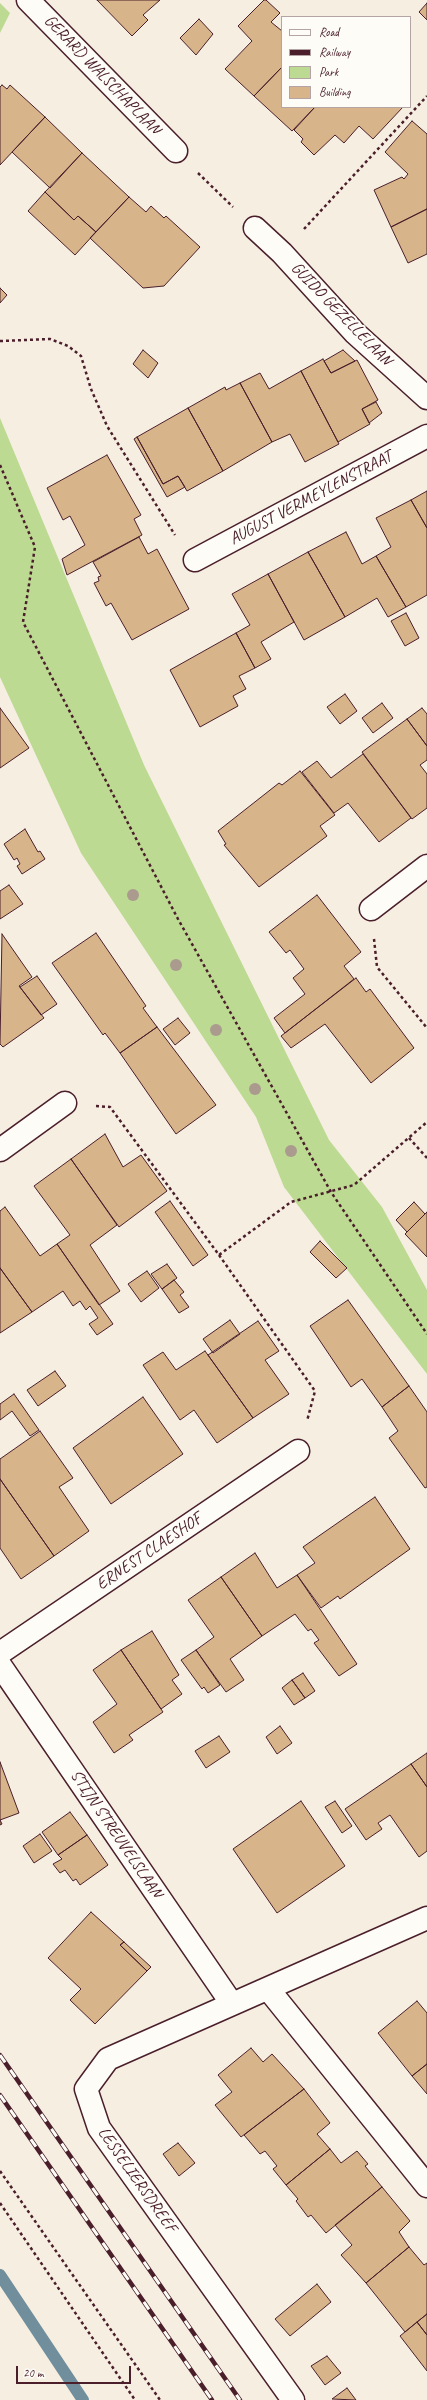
<!DOCTYPE html>
<html>
<head>
<meta charset="utf-8">
<style>
  body { margin:0 }
  #map { position:relative; width:427px; height:2400px; overflow:hidden; background:#f5eee1; font-family:Caveat,sans-serif }
  canvas { display:block }
  .legend { position:absolute; left:281px; top:16px; width:130px; height:92px; box-sizing:border-box; background:#fdfcf7; border:1px solid #b5a4a5; margin:0; padding:5px 7px; list-style:none; font-size:12px; color:#4a1f2b }
  .legend li { display:flex; align-items:center; gap:8px; height:20px }
  .legend b { width:20px; border:1px solid #b5a4a5 }
  .scale { position:absolute; left:16px; top:2366px; width:115px; height:18px; box-sizing:border-box; border:2px solid #4a1f2b; border-top:0; padding-left:5px; font-size:12px; line-height:14px; white-space:nowrap; color:#4a1f2b; -webkit-text-stroke:3px #fdfcf7; paint-order:stroke }
</style>
</head>
<body>
<div id="map">
<canvas width="427" height="2400"></canvas>
<ul class="legend">
<li><b style="height:5px;background:#fdfcf7"></b>Road</li>
<li><b style="height:5px;background:#4a1f2b"></b>Railway</li>
<li><b style="height:11px;background:#bcda92"></b>Park</li>
<li><b style="height:11px;background:#d7b489"></b>Building</li>
</ul>
<div class="scale">20 m</div>
</div>
<script>
const ctx = document.querySelector('canvas').getContext('2d');
ctx.lineJoin = 'round';
function paint(path, color) { ctx.fillStyle = color; ctx.fill(path, 'evenodd'); }
const toPath = rows => new Path2D(rows.map(r => 'M' + r).join(''));
function stroke(path, color, width, dash) { ctx.strokeStyle = color; ctx.lineWidth = width; ctx.lineCap = dash ? 'butt' : 'round'; ctx.setLineDash(dash || []); ctx.stroke(path); }
function drawText(font, color, halo, rows, align = 'center') {
  ctx.font = font + ' Caveat,sans-serif'; ctx.lineWidth = 4; ctx.setLineDash([]); ctx.textBaseline = 'middle'; ctx.strokeStyle = halo; ctx.fillStyle = color; for (const [text, x, y, turn = 0] of rows) {
    ctx.save(); ctx.translate(x, y); ctx.rotate((+turn || 0) * Math.PI / 180); ctx.textAlign = isNaN(turn) ? turn : align; if (halo) ctx.strokeText(text, 0, 0); ctx.fillText(text, 0, 0); ctx.restore();
  }
}
paint(toPath([
  [0,3,10,13,0,33],
  [0,418,144,765,329,1140,382,1207,427,1290,427,1374,284,1187,256,1117,81,853,0,677]
]), '#bcda92');
stroke(toPath([
  [0,2275,83,2400]
]), '#708e9c', 12);
const building = toPath([
  [97,0,160,0,143,15,148,20,132,36,97,0],
  [264,0,266,0,280,13,271,22,282,31,282,67,254,96,225,69,252,41,238,26,264,0],
  [427,3,427,20,419,12,427,3],
  [199,19,213,34,196,55,180,38,199,19],
  [282,67,282,107,315,107,292,131,254,96,282,67],
  [2,85,7,89,10,85,45,117,0,165,0,87,2,85],
  [315,107,403,107,373,139,359,126,344,143,335,135,314,155,301,142,303,139,294,130,315,107],
  [45,117,82,153,50,188,12,152,45,117],
  [412,121,427,134,427,209,391,227,374,190,402,177,404,179,408,174,385,152,412,121],
  [82,153,129,197,96,232,78,216,74,220,45,192,82,153],
  [45,192,74,220,78,216,96,232,75,255,28,211,45,192],
  [129,197,146,212,151,206,164,218,166,216,200,247,164,286,143,288,90,238,129,197],
  [427,209,427,254,408,263,391,227,427,209],
  [0,288,7,295,0,303,0,288],
  [143,350,158,363,148,378,133,364,143,350],
  [343,350,355,361,331,373,324,361,343,350],
  [323,359,331,373,357,360,378,400,362,409,370,424,338,442,301,371,323,359],
  [301,371,339,444,305,462,290,434,272,442,240,383,260,373,269,389,301,371],
  [240,383,272,442,223,471,188,408,225,387,226,390,240,383],
  [376,402,382,413,369,423,362,409,376,402],
  [188,408,223,471,187,491,178,476,163,484,137,437,188,408],
  [137,437,163,484,178,476,185,487,167,497,134,439,137,437],
  [107,455,141,515,134,519,142,535,67,575,62,559,85,545,70,516,63,520,47,488,107,455],
  [427,491,427,528,411,500,427,491],
  [411,500,427,528,427,595,406,607,376,556,391,547,376,518,411,500],
  [346,532,362,564,376,556,406,607,388,617,377,598,345,617,308,552,346,532],
  [139,537,148,554,157,549,189,609,132,640,111,603,106,606,94,583,99,581,98,577,101,576,93,562,139,537],
  [308,552,345,617,304,640,268,574,308,552],
  [268,574,294,622,261,642,271,659,255,668,236,633,250,625,232,594,268,574],
  [406,613,419,638,405,646,391,621,406,613],
  [236,633,255,668,239,676,246,689,233,696,238,706,200,727,170,670,236,633],
  [345,694,357,711,340,724,327,707,345,694],
  [382,703,393,718,373,733,362,718,382,703],
  [0,708,29,748,0,768,0,708],
  [422,708,427,714,427,746,407,719,422,708],
  [407,719,427,746,427,760,420,765,427,774,427,808,412,819,362,752,407,719],
  [363,754,411,818,379,842,348,803,334,813,302,772,317,761,331,778,363,754],
  [300,771,335,815,320,826,327,836,259,887,224,845,226,844,218,831,279,783,282,785,300,771],
  [25,829,38,852,40,851,45,859,22,874,17,866,20,864,17,858,14,860,4,844,25,829],
  [9,885,23,904,0,919,0,891,9,885],
  [317,895,361,952,344,966,354,979,285,1033,274,1018,305,994,293,978,304,969,290,950,286,953,269,932,317,895],
  [96,933,146,1006,143,1008,157,1027,120,1053,105,1033,103,1035,52,963,96,933],
  [2,934,32,977,19,986,44,1018,3,1047,0,1044,2,934],
  [37,976,57,1004,41,1015,20,987,37,976],
  [356,978,366,992,370,989,414,1048,371,1083,325,1024,291,1048,281,1036,356,978],
  [178,1018,190,1033,175,1045,163,1029,178,1018],
  [157,1027,216,1105,176,1134,120,1053,157,1027],
  [105,1134,123,1167,141,1155,167,1191,119,1227,71,1159,105,1134],
  [71,1159,117,1225,90,1245,120,1291,99,1305,57,1244,70,1235,34,1186,71,1159],
  [170,1201,208,1255,193,1266,155,1212,170,1201],
  [414,1202,425,1214,407,1232,396,1220,414,1202],
  [5,1207,40,1256,57,1244,113,1324,97,1335,89,1324,98,1318,90,1306,86,1310,80,1301,73,1306,63,1291,32,1312,0,1268,0,1211,5,1207],
  [427,1212,427,1257,405,1234,427,1212],
  [320,1241,347,1268,336,1278,310,1252,320,1241],
  [167,1264,177,1278,162,1289,151,1274,167,1264],
  [0,1268,32,1312,0,1333,0,1268],
  [147,1271,159,1288,141,1302,128,1284,147,1271],
  [174,1280,184,1292,180,1295,189,1307,179,1313,162,1289,174,1280],
  [348,1300,409,1386,382,1407,362,1379,351,1387,310,1326,348,1300],
  [230,1320,240,1334,213,1353,203,1339,230,1320],
  [258,1321,279,1351,265,1360,289,1394,253,1418,208,1355,258,1321],
  [205,1351,253,1418,217,1443,194,1410,180,1420,143,1365,163,1352,176,1370,205,1351],
  [55,1371,66,1386,38,1406,27,1390,55,1371],
  [409,1386,427,1412,427,1487,425,1488,389,1438,398,1431,382,1407,409,1386],
  [14,1394,39,1430,30,1436,12,1411,0,1420,0,1404,14,1394],
  [143,1397,183,1454,111,1504,73,1448,143,1397],
  [40,1431,73,1478,59,1487,89,1531,54,1556,0,1479,0,1459,40,1431],
  [0,1479,54,1556,21,1579,0,1548,0,1479],
  [375,1497,410,1549,340,1599,338,1596,321,1608,297,1575,315,1563,303,1547,375,1497],
  [255,1553,277,1588,297,1575,357,1664,339,1676,314,1643,319,1640,311,1629,308,1631,295,1614,262,1636,221,1577,255,1553],
  [221,1577,262,1636,230,1659,244,1680,226,1692,196,1650,214,1637,188,1600,221,1577],
  [152,1631,179,1675,172,1680,182,1694,161,1709,121,1650,152,1631],
  [121,1650,163,1712,129,1735,133,1740,114,1753,93,1722,117,1704,93,1670,121,1650],
  [196,1650,220,1685,208,1693,204,1687,202,1689,181,1660,196,1650],
  [303,1673,315,1691,305,1698,292,1680,303,1673],
  [292,1680,305,1698,294,1705,282,1688,292,1680],
  [280,1726,292,1743,277,1754,266,1737,280,1726],
  [219,1736,230,1752,206,1768,195,1751,219,1736],
  [427,1753,427,1787,411,1764,427,1753],
  [0,1762,19,1813,0,1820,2,1824,0,1825,0,1762],
  [411,1764,427,1787,427,1851,419,1857,390,1815,378,1823,382,1829,366,1840,345,1809,411,1764],
  [301,1801,345,1866,277,1913,233,1849,301,1801],
  [335,1801,352,1826,342,1833,325,1807,335,1801],
  [70,1812,87,1835,58,1855,42,1832,70,1812],
  [40,1834,52,1851,34,1863,23,1846,40,1834],
  [87,1835,108,1865,80,1885,76,1879,73,1881,65,1870,60,1873,53,1864,62,1859,58,1855,87,1835],
  [91,1912,124,1942,120,1945,147,1971,95,2024,70,2000,81,1989,48,1958,91,1912],
  [124,1942,151,1967,147,1971,120,1945,124,1942],
  [417,2001,427,2013,427,2064,412,2076,378,2033,417,2001],
  [251,2048,263,2062,272,2054,304,2089,241,2137,215,2105,232,2092,218,2075,251,2048],
  [427,2064,427,2094,412,2076,427,2064],
  [304,2089,330,2123,317,2134,330,2149,286,2185,273,2169,277,2166,265,2151,260,2154,244,2135,304,2089],
  [178,2143,195,2163,179,2176,163,2154,178,2143],
  [330,2149,341,2163,357,2151,368,2164,365,2166,382,2187,326,2233,311,2215,308,2217,296,2201,298,2199,286,2185,330,2149],
  [382,2187,410,2221,399,2232,409,2247,366,2283,341,2255,352,2245,335,2225,382,2187],
  [409,2247,424,2265,427,2263,427,2314,405,2332,366,2283,409,2247],
  [317,2284,331,2302,290,2336,275,2319,317,2284],
  [427,2314,427,2335,417,2322,427,2314],
  [417,2322,427,2335,427,2371,400,2336,417,2322],
  [327,2356,341,2373,325,2385,311,2366,327,2356],
  [347,2388,356,2400,332,2399,347,2388]
]);
paint(building, '#d7b489');
stroke(building, '#4a1f2b', 1);
const minor = toPath([
  [28,0,176,151],
  [255,228,282,253,355,333,427,398],
  [195,560,427,436],
  [371,909,427,866],
  [0,1150,65,1103],
  [0,1653,298,1451],
  [0,1665,232,2004],
  [269,1990,427,2186],
  [293,2400,99,2128,86,2089,108,2059,427,1918]
]);
stroke(minor, '#4a1f2b', 25);
stroke(toPath([
  [198,173,233,207],
  [304,229,427,96],
  [0,341,50,339,68,346,81,356,91,389,107,426,175,535],
  [0,465,35,547,23,622,178,919,331,1192,427,1334],
  [374,939,377,967,427,1028],
  [96,1106,110,1107,219,1255,291,1202,354,1185,427,1122],
  [409,1138,427,1158],
  [219,1255,315,1391,307,1421],
  [0,2171,160,2400],
  [0,2203,135,2400]
]), '#4a1f2b', 2.5, [3, 3]);
stroke(minor, '#fdfcf7', 22);
const rail = toPath([
  [0,2055,240,2400],
  [0,2095,212,2400]
]);
stroke(rail, '#4a1f2b', 4.5);
stroke(rail, '#fdfcf7', 3, [9]);
ctx.fillStyle = '#aa9b8e';
for (const [x, y] of [
  [133,895],
  [176,965],
  [216,1030],
  [255,1089],
  [291,1151]
]) { ctx.beginPath(); ctx.arc(x, y, 6, 0, 2 * Math.PI); ctx.fill(); }
drawText('17px', '#4a1f2b', '#fdfcf7', [
  ["GERARD WALSCHAPLAAN",102,75,46],
  ["GUIDO GEZELLELAAN",341,314,46],
  ["AUGUST VERMEYLENSTRAAT",311,498,-28],
  ["ERNEST CLAESHOF",149,1552,-34],
  ["STIJN STREUVELSLAAN",116,1834,56],
  ["LESSELIERSDREEF",137,2180,55]
]);
</script>
</body>
</html>
